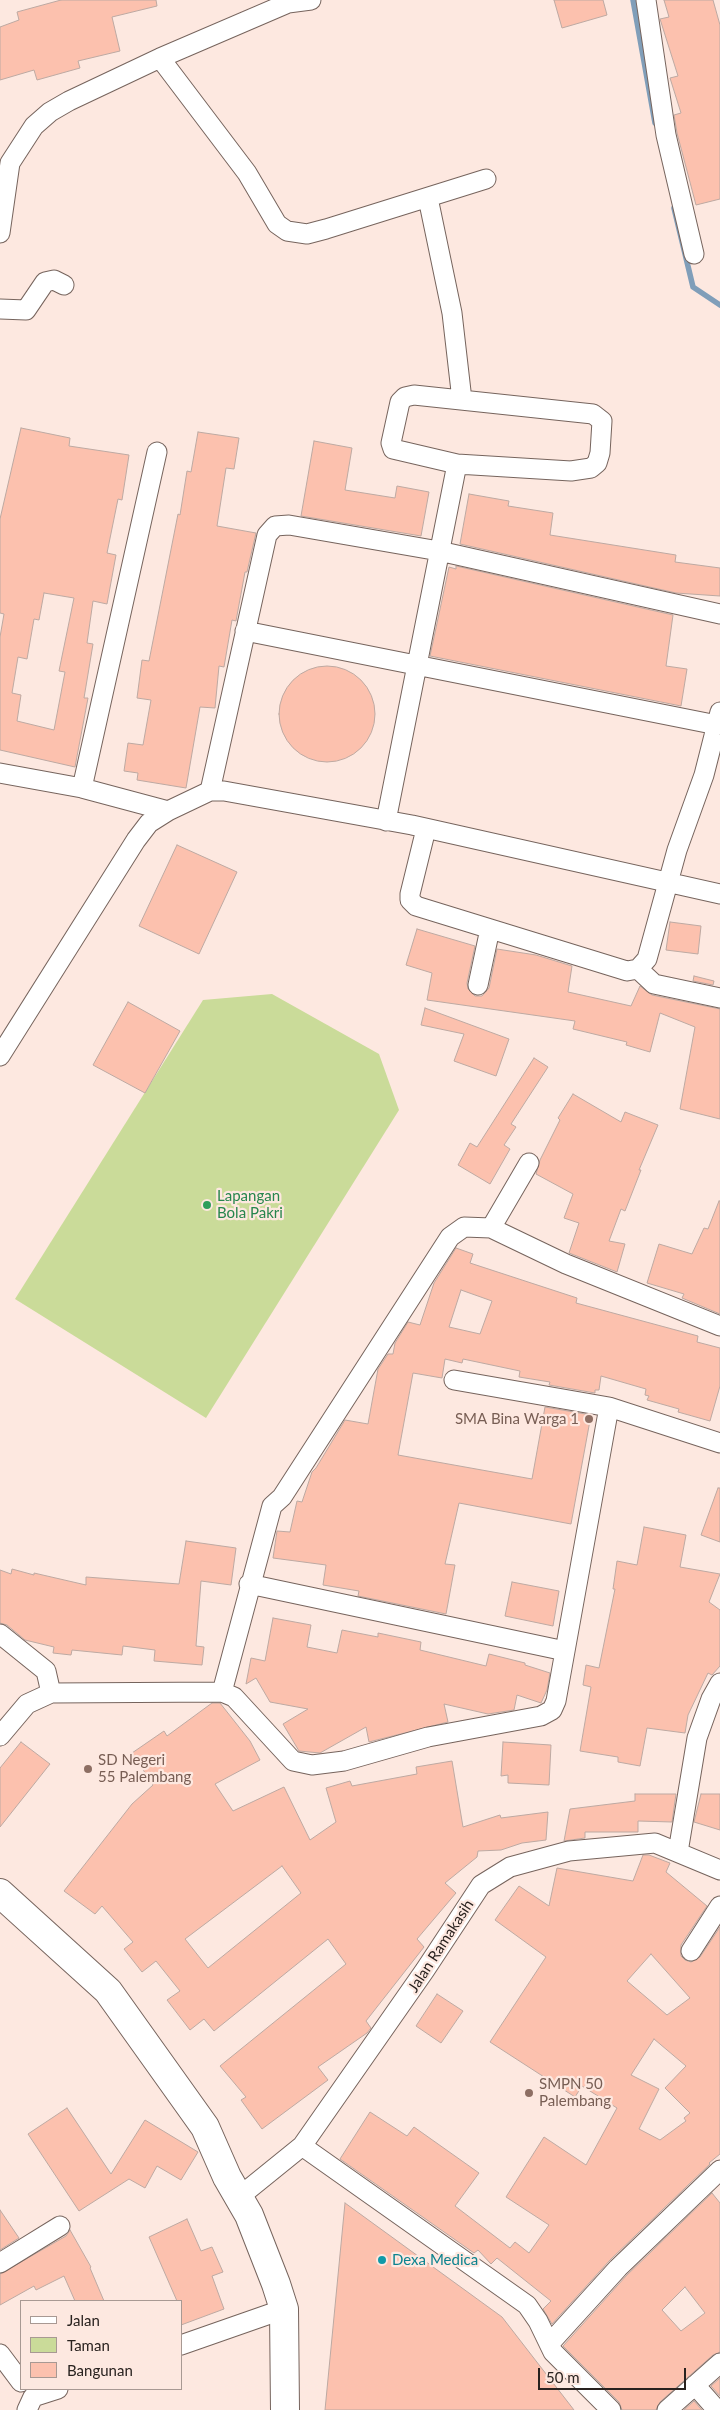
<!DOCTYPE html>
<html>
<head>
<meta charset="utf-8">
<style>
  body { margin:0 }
  #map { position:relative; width:720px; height:2410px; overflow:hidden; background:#fde8e0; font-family:Lato,sans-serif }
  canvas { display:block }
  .legend { position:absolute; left:20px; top:2300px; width:162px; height:90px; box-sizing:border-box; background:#fde8e0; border:1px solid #a89993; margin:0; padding:6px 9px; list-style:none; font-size:15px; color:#29221f }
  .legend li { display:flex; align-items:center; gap:10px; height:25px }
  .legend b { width:25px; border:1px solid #a89993 }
  .scale { position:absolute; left:538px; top:2368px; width:148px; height:22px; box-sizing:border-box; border:2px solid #29221f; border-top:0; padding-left:6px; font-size:15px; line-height:18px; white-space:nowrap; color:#29221f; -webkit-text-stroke:4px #fde8e0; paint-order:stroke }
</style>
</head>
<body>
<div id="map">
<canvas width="720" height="2410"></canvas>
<ul class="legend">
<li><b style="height:6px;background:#fff"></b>Jalan</li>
<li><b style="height:14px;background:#cadb99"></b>Taman</li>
<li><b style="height:14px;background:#fcc1ae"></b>Bangunan</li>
</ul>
<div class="scale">50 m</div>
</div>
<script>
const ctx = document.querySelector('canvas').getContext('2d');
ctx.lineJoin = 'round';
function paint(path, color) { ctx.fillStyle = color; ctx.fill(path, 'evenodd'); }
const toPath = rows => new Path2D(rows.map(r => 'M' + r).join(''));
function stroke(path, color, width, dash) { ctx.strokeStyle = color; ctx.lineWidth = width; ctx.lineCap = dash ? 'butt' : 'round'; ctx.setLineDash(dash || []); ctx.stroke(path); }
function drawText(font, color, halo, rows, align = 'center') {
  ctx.font = font + ' Lato,sans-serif'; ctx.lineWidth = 4.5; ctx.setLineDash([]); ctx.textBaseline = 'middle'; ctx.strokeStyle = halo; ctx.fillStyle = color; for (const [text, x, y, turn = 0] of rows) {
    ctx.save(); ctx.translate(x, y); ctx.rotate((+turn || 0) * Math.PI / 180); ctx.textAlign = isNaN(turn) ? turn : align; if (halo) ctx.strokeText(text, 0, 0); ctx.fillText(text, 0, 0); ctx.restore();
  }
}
paint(toPath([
  [272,994,379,1054,399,1110,206,1418,15,1299,203,1000]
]), '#cadb99');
stroke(toPath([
  [633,0,655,123],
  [674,208,693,287,720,305]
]), '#809eb9', 5.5);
const building = toPath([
  [61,0,156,0,157,6,112,17,120,51,78,61,80,68,37,80,34,70,0,80,0,27,19,20,17,12,61,0],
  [554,0,603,0,607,15,562,28,554,0],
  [664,0,713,0,720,25,720,199,696,205,677,133,674,115,681,113,670,78,678,76,660,19,669,17,664,0],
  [21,428,70,438,69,446,129,455,122,500,118,499,107,553,116,555,107,604,93,601,87,643,93,644,84,698,88,698,75,767,0,750,0,637,4,614,0,613,0,519,21,428],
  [44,593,74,598,59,671,65,672,54,730,17,721,21,695,12,693,18,657,27,659,34,619,39,620,44,593],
  [198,432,239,438,234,469,226,468,217,526,256,533,247,572,245,572,236,621,232,620,224,667,219,666,215,708,200,707,186,788,137,780,138,773,124,771,128,743,143,745,151,700,137,698,142,660,149,661,178,514,180,515,187,471,191,472,198,432],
  [314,441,352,448,345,490,395,498,397,486,429,492,421,536,301,516,314,441],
  [469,494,509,501,508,506,553,513,550,535,676,555,675,562,720,568,720,596,676,593,460,544,469,494],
  [456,566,673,615,666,666,687,669,681,706,430,656,449,567,456,569,456,566],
  '279 714a48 48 0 1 1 96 0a48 48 0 1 1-96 0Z',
  [177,845,237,872,199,954,139,926,177,845],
  [670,922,701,926,698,954,666,950,670,922],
  [417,929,475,946,467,983,468,989,475,996,482,996,489,988,497,949,536,955,572,966,568,992,631,1006,640,986,652,995,720,1009,720,1119,680,1109,695,1027,660,1013,650,1052,626,1045,627,1042,573,1029,575,1021,427,1000,432,973,406,965,417,929],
  [694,976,714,981,713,985,693,981,694,976],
  [128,1002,180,1031,145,1093,93,1065,128,1002],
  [425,1008,509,1039,496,1076,454,1061,464,1034,421,1025,425,1008],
  [534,1058,548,1067,511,1124,516,1127,504,1145,510,1149,490,1184,458,1165,470,1143,477,1147,534,1058],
  [573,1094,621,1122,625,1112,658,1125,639,1170,641,1170,625,1211,621,1209,609,1241,625,1244,617,1272,569,1253,579,1223,564,1218,573,1194,536,1174,540,1160,560,1120,558,1118,573,1094],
  [719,1201,720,1201,720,1314,682,1298,684,1294,647,1283,659,1244,692,1254,704,1228,708,1229,719,1201],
  [456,1248,473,1254,470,1263,577,1298,576,1303,698,1336,697,1342,720,1348,720,1386,710,1421,678,1412,679,1409,647,1400,649,1396,645,1395,646,1389,601,1376,599,1390,595,1390,595,1393,549,1385,550,1382,519,1377,520,1371,463,1359,462,1363,445,1359,442,1378,413,1373,398,1455,532,1479,545,1407,591,1415,571,1524,459,1503,445,1564,455,1565,446,1614,358,1596,359,1591,323,1585,326,1565,273,1558,277,1531,290,1532,297,1501,302,1502,312,1472,316,1468,345,1420,368,1424,378,1369,388,1354,393,1354,395,1343,408,1322,420,1325,434,1283,456,1248],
  [461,1290,492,1301,480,1334,449,1327,461,1290],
  [718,1488,720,1488,720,1542,701,1535,718,1488],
  [644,1527,686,1535,680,1567,720,1574,709,1602,720,1610,720,1666,712,1675,708,1673,688,1715,685,1733,647,1728,640,1766,618,1762,618,1757,580,1751,591,1687,583,1685,586,1665,599,1668,615,1589,613,1589,617,1561,637,1565,644,1527],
  [186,1541,236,1548,231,1585,201,1581,196,1646,204,1647,202,1665,154,1661,155,1650,123,1646,122,1655,72,1650,71,1655,53,1653,54,1647,25,1640,7,1625,0,1623,0,1570,11,1574,12,1569,34,1575,34,1573,86,1585,86,1577,179,1584,186,1541],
  [512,1582,559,1591,553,1626,505,1616,512,1582],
  [273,1618,311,1625,307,1647,337,1653,342,1630,378,1637,378,1633,421,1642,420,1650,486,1666,489,1654,525,1663,525,1665,550,1673,547,1690,541,1703,517,1695,514,1710,488,1714,444,1704,448,1722,369,1742,366,1727,320,1753,299,1751,283,1724,308,1709,270,1702,256,1678,246,1684,251,1658,265,1661,273,1618],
  [212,1703,220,1703,250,1741,260,1760,215,1784,233,1811,284,1787,310,1840,336,1822,326,1788,350,1781,352,1786,417,1774,416,1767,452,1761,463,1827,500,1815,501,1818,548,1812,546,1840,522,1843,501,1850,478,1851,477,1857,445,1883,456,1893,417,1939,424,1947,366,2021,371,2028,367,2033,318,2067,328,2080,262,2129,241,2100,246,2097,220,2066,346,1964,328,1939,214,2031,204,2019,190,2030,167,2000,180,1991,156,1961,142,1972,124,1949,133,1942,102,1906,95,1914,64,1891,132,1804,153,1785,132,1753,164,1731,167,1736,212,1703],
  [282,1866,301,1893,208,1968,185,1939,282,1866],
  [21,1742,50,1764,0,1827,0,1768,21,1742],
  [503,1742,551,1745,549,1785,508,1783,508,1775,501,1776,503,1742],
  [635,1794,676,1794,672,1822,638,1821,638,1832,585,1832,585,1838,564,1841,570,1809,635,1801,635,1794],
  [701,1794,720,1794,720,1830,694,1822,701,1794],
  [643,1855,649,1855,670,1863,666,1872,707,1906,681,1945,681,1956,685,1960,691,1962,700,1957,720,1927,720,2154,709,2163,710,2164,610,2260,552,2324,543,2309,551,2301,497,2258,491,2264,478,2250,474,2253,340,2159,370,2112,407,2136,414,2127,479,2173,455,2206,510,2248,515,2242,529,2253,549,2225,506,2197,544,2137,586,2165,617,2108,582,2086,575,2097,490,2042,546,1957,495,1920,519,1886,549,1906,557,1868,633,1881,643,1855],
  [651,1954,690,1998,667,2015,627,1981,651,1954],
  [654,2039,686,2066,665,2088,690,2113,684,2118,686,2121,660,2140,639,2129,659,2089,631,2075,654,2039],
  [437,1994,463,2011,441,2043,416,2026,437,1994],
  [67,2108,111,2174,145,2120,198,2152,181,2180,157,2166,145,2188,129,2179,79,2211,28,2134,67,2108],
  [712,2193,720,2203,720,2352,713,2355,660,2402,656,2410,622,2410,619,2402,563,2346,626,2276,712,2193],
  [685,2287,705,2313,681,2331,662,2310,685,2287],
  [345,2203,502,2317,574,2410,325,2410,345,2203],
  [0,2210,19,2238,0,2250,0,2210],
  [187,2219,201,2251,212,2247,223,2272,212,2276,224,2309,181,2325,181,2301,177,2301,149,2237,187,2219],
  [70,2230,91,2267,90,2268,104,2301,75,2301,64,2276,36,2290,34,2286,0,2305,0,2274,66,2236,70,2230],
  [720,2378,720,2396,711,2386,720,2378],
  [694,2401,702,2410,684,2410,694,2401]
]);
paint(building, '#fcc1ae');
stroke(building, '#bda9a2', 1);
const street = toPath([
  [646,0,666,135,694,254],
  [160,58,247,173,277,224,287,231,307,234,326,229,486,179],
  [428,198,452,313,462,400],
  [0,233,10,163,34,126,50,112,69,101,160,58,288,3,311,0],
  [0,309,26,310,45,282,54,280,64,285],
  [245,631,717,725],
  [0,773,82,788,168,811],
  [82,788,157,452],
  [210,791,267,535,275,526,289,525,439,551,720,614],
  [386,821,457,464,571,471,591,468,597,463,600,453,602,421,593,414,414,395,405,397,400,402,391,443,393,449,457,464],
  [426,829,410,894,410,900,416,906,627,971,638,969,647,959,677,850,704,775,720,712],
  [638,969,654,984,720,998],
  [478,985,490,929],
  [0,1056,136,840,149,823,168,811,210,791,224,791,412,825,720,894],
  [491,1228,529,1163],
  [454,1380,609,1407],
  [249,1584,565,1651],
  [0,1634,46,1671,51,1693],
  [222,1692,234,1697,293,1761,312,1765,344,1761,428,1737,541,1716,552,1710,556,1701,609,1407,720,1443],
  [0,1736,27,1704,51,1693,222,1692,272,1506,282,1497,450,1237,464,1227,491,1228,566,1264,720,1326],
  [678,1852,697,1738,711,1699,720,1683],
  [691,1951,720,1906],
  [302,2146,527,2305,538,2321,553,2352,611,2410],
  [239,2197,302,2146,425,1970,481,1885,510,1867,569,1851,655,1843,720,1870],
  [0,2263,60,2226],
  [550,2343,618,2268,720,2170],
  [181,2345,284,2309],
  [0,2354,21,2382],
  [695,2385,717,2410],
  [27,2410,33,2397,58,2389],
  [667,2410,720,2363]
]);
const secondary = toPath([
  [0,1893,108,1991,205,2127,227,2177,249,2215,276,2284,284,2309,285,2410]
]);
stroke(street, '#76645d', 21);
stroke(secondary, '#76645d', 30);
stroke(street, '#fff', 19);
stroke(secondary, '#fff', 28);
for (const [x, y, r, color] of [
  [207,1205,5,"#2e9e5b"],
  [589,1419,5,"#8d6e63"],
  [88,1769,5,"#8d6e63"],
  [529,2093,5,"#8d6e63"],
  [382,2260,5,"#0f9aa8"]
]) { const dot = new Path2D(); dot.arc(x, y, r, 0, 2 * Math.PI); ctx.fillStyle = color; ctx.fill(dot); stroke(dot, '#fde8e0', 2); }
drawText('15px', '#27864d', '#fde8e0', [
  ["Lapangan",217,1196],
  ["Bola Pakri",217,1213]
], 'left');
drawText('15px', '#785e54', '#fde8e0', [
  ["SMA Bina Warga 1",579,1419,"right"],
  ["SD Negeri",98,1760],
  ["55 Palembang",98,1777],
  ["SMPN 50",539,2084],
  ["Palembang",539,2101]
], 'left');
drawText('15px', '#29221f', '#fde8e0', [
  ["Jalan Ramakasih",441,1946,-57]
]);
drawText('15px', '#0d838f', '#fde8e0', [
  ["Dexa Medica",392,2260]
], 'left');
</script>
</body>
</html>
